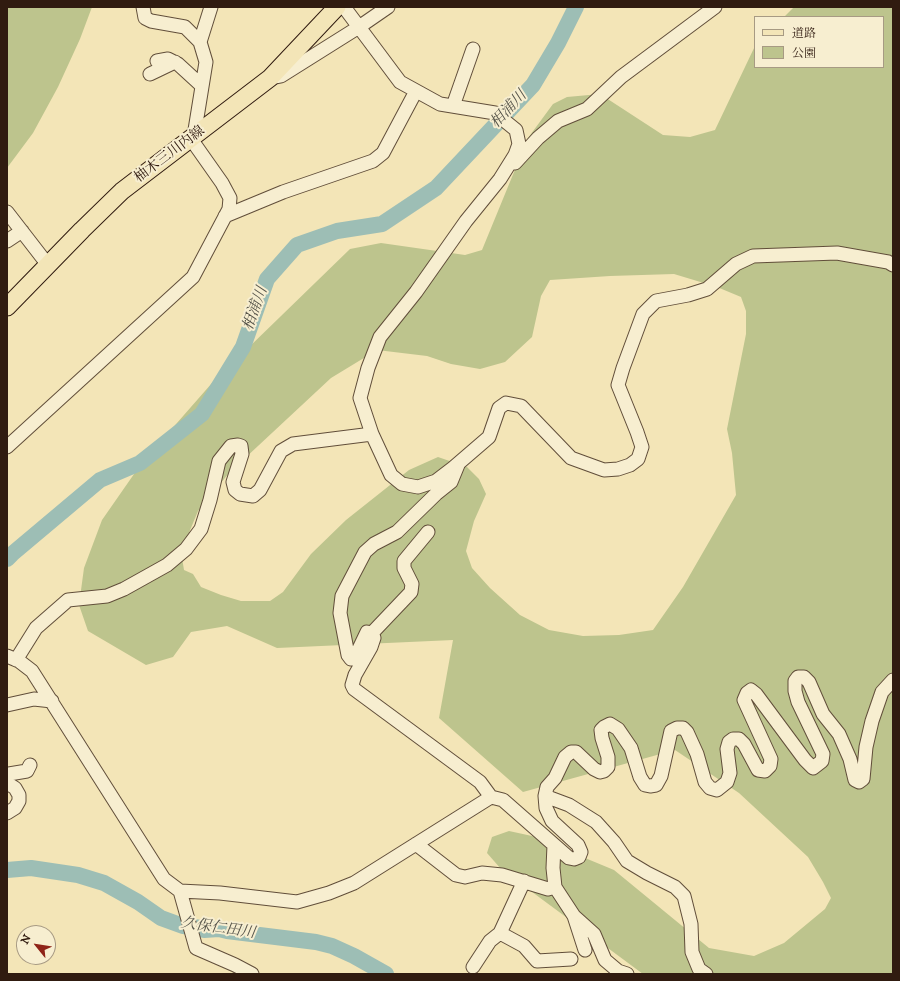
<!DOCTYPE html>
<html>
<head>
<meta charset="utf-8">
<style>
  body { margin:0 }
  #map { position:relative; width:900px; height:981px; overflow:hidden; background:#f3e5b7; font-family:"IM FELL DW Pica","Noto Serif JP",serif }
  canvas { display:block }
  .frame { position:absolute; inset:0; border:8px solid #301b10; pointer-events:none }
  .legend { position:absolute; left:754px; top:16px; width:130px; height:52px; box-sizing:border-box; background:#f7eed0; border:1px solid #a79a83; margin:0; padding:5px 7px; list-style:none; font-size:12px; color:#301b10 }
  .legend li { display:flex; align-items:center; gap:8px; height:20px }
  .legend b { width:20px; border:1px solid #a79a83 }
  .north { position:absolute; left:16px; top:925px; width:40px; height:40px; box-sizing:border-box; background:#f7eed0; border:1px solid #a79a83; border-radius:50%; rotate:300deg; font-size:11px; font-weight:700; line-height:16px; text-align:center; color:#301b10 }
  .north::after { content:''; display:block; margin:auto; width:14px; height:18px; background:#8f2418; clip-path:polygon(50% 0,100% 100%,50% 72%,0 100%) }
</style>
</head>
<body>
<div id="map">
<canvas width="900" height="981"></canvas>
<div class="frame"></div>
<ul class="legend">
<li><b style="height:5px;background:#f3e5b7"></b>道路</li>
<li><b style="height:11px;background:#bdc48d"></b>公園</li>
</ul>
<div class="north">N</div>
</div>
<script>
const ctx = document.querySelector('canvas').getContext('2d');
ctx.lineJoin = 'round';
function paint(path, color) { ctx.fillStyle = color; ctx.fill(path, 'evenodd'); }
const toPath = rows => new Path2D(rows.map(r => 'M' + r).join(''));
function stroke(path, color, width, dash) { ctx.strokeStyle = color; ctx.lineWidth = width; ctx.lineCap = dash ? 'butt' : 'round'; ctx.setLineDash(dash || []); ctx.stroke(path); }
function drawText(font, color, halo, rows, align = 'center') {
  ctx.font = font + ' "IM FELL DW Pica","Noto Serif JP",serif'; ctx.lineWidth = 4; ctx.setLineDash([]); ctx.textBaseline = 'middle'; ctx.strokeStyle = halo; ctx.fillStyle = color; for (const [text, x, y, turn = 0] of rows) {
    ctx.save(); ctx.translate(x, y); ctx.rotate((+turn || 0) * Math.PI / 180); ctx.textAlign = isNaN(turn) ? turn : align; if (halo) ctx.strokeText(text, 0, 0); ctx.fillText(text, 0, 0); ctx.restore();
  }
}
paint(toPath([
  [7,7,92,7,80,39,58,87,33,133,7,168],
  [794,7,893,7,893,974,643,974,501,869,487,853,492,837,509,831,532,836,614,870,709,948,754,956,784,943,825,909,831,898,823,882,808,857,739,793,675,750,523,792,439,718,453,640,277,648,227,626,191,632,173,657,146,665,88,631,79,605,84,568,102,520,141,464,212,383,350,249,381,243,465,255,482,250,528,138,553,104,567,97,600,94,663,135,690,137,715,130,755,46,755,67,883,67,883,17,784,17],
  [674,274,717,287,741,297,746,311,746,334,727,429,732,453,736,495,683,587,653,630,619,635,583,636,549,630,520,615,490,588,472,568,466,551,474,521,486,494,479,479,467,467,438,457,409,470,346,520,311,554,283,592,270,601,241,601,221,595,201,587,193,574,184,570,181,552,198,511,229,473,331,378,377,350,427,356,451,364,480,369,505,362,532,337,541,296,550,280,610,276]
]), '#bdc48d');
stroke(toPath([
  [7,559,12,554,100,480,140,463,202,414,243,347,267,279,297,245,337,231,382,224,436,188,533,85,558,43,576,7],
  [7,870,31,868,78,875,104,883,138,902,161,918,183,926,202,928,204,930,219,929,227,931,316,942,332,946,354,956,386,974]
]), '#9dbeb5', 16);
const minor = toPath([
  [143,7,145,18,151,21,185,27,200,42],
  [344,7,400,82,440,104,495,113,516,130,519,144,515,155,500,179,466,221,416,292,380,337,368,368,360,398,372,434,391,475,402,484,418,487,436,481,453,468,489,437,499,408,506,403,521,406,571,458,604,470,618,469,630,465,638,459,642,447,637,432,618,385,623,368,643,314,656,301,688,295,707,289,736,264,753,256,837,253,888,262,893,265],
  [157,61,168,59,178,64,202,86],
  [150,74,175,62],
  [271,78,281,76,359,27,388,7],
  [453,106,473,49],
  [194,136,206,62,200,42,211,7],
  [515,163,538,138,558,121,587,109,621,77,715,7],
  [7,212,48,265],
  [225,216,283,192,373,161,383,153,416,91],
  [7,241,22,231],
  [7,447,193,277,229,209,230,198,222,183,191,139],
  [458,465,451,482,436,494,397,532,374,544,365,552,342,596,340,613,348,655,351,659,356,655,367,632,372,633,374,638,371,647,355,675,352,685,354,689,480,782,491,797],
  [372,633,411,592,412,584,404,568,404,561,428,532],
  [7,656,19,661,32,671,164,879,180,891,220,893,297,902,329,893,354,883,491,797,503,800,569,858,574,859,579,857,581,852,578,845,552,821,546,808,545,796,547,787,555,778,565,757,571,752,576,752,594,769,600,772,604,771,608,767,608,757,602,738,601,730,604,727,610,724,618,729,631,748,640,777,645,785,650,786,656,785,661,776,671,731,677,728,683,728,687,732,697,754,705,782,710,788,717,790,727,782,730,773,727,749,729,742,733,739,739,739,744,744,758,770,765,771,770,766,771,759,744,700,747,693,751,690,756,694,805,760,813,768,822,761,823,754,798,702,795,691,795,681,798,677,804,677,809,682,823,714,839,734,850,759,855,780,859,782,863,779,866,747,872,721,882,692,893,680],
  [16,660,36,628,68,600,107,596,124,589,167,565,186,549,201,529,210,500,219,461,231,446,238,445,241,446,242,454,233,482,235,490,240,494,253,496,260,490,281,451,293,444,372,434],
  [7,705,34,699,52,701],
  [7,774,9,774,27,771,30,765],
  [7,783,15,788,19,795,19,801,15,808,7,813],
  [545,796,569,805,596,822,614,842,627,861,647,873,675,887,684,896,691,924,692,952,699,969,706,974],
  [416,844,456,875,465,877,482,873,502,875,548,889,555,887,553,868,554,845],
  [555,887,574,916,585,950],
  [180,891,196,948,235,965,252,974],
  [574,916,594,934,605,960,618,971,627,974],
  [500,933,524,946,537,961,571,959],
  [473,967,490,941,500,933,524,881]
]);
const major = toPath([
  [7,307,82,230,122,191,270,78,337,7]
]);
stroke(minor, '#614e3a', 15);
stroke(major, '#301b10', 19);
stroke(minor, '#f7eed0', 13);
stroke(major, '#f3e5b7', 17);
drawText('14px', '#301b10', '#f7eed0', [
  ["柚木三川内線",170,155,-37]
]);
drawText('italic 15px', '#56544a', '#f7eed0', [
  ["相浦川",509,110,-47],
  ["相浦川",256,309,-70],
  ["久保仁田川",218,929,8]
]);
</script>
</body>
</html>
